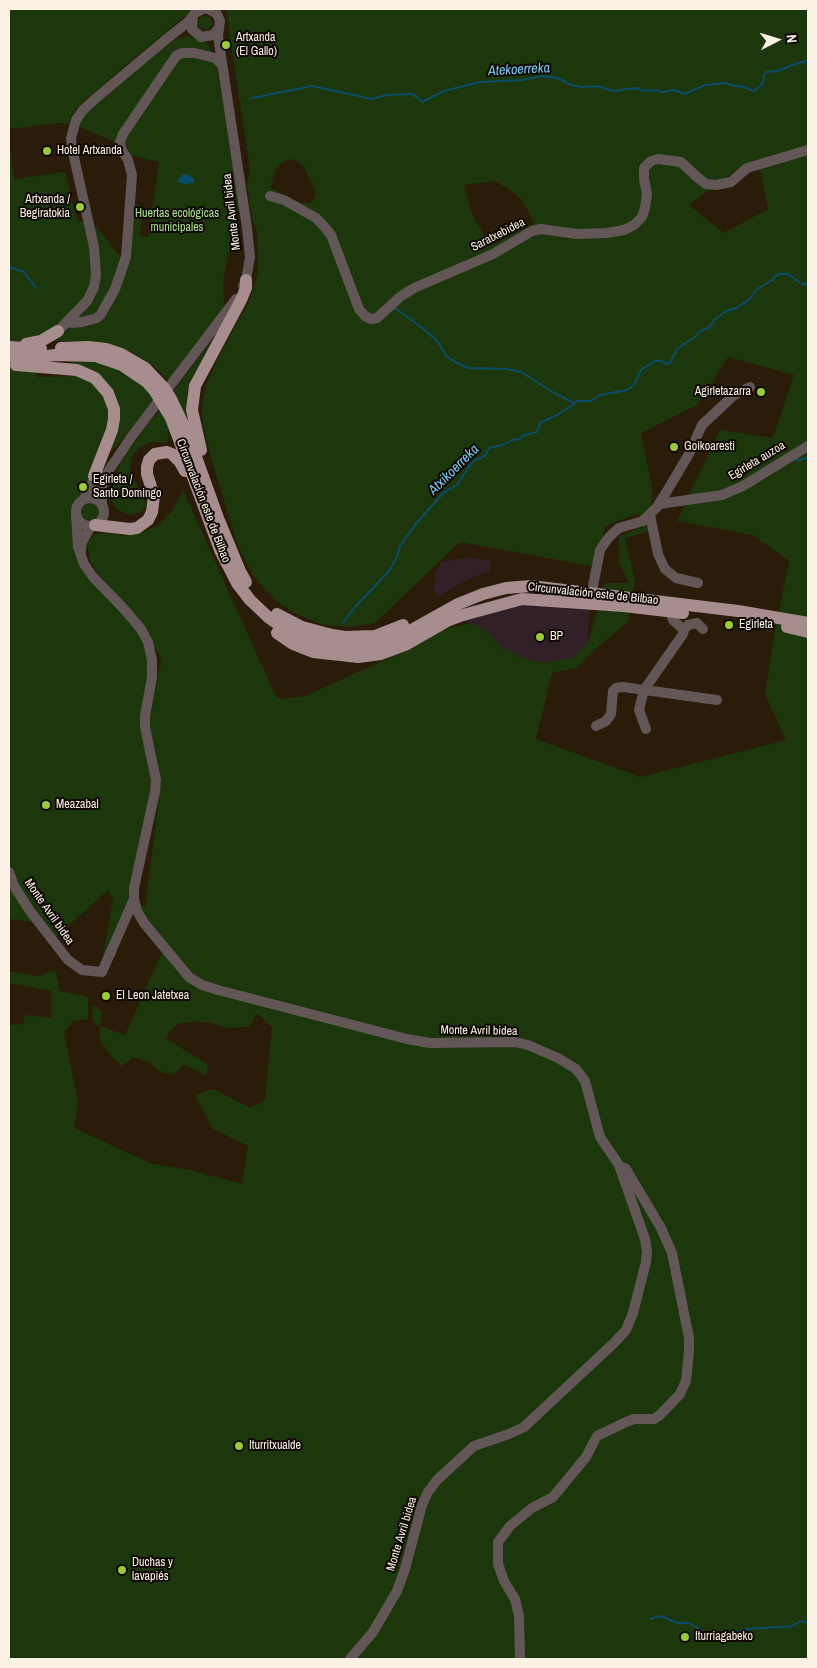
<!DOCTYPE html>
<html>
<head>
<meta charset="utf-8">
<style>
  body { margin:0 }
  #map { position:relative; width:817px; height:1668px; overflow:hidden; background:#2a1c08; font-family:"Archivo Narrow",sans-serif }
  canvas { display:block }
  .frame { position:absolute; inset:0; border:10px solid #fbf1e4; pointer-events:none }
  .north { position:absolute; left:752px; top:15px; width:50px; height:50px; -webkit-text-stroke:4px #0e0802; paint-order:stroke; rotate:85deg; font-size:14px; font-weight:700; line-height:20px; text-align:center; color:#fbf1e4 }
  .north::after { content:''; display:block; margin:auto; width:18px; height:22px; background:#fbf1e4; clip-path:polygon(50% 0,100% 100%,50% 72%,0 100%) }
</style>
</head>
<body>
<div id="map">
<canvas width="817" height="1668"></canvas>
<div class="frame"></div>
<div class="north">N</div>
</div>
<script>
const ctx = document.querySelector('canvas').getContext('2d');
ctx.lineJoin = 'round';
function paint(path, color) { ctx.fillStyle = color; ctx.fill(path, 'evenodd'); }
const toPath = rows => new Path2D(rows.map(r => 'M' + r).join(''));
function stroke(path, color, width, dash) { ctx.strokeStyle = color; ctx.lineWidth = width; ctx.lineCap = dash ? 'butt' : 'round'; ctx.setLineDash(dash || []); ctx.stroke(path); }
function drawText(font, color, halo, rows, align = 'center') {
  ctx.font = font + ' "Archivo Narrow",sans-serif'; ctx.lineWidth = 4; ctx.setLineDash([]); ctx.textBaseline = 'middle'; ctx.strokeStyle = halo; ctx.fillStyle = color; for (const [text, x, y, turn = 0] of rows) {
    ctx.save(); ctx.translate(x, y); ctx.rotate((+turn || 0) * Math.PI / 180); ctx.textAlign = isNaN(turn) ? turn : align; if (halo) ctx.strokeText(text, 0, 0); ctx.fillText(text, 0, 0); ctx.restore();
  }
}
paint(toPath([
  [468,557,490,561,490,571,472,577,437,597,434,592,435,574,440,563],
  [526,603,589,607,588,643,573,658,543,663,523,658,504,649,487,632,471,623,461,620]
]), '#322028');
paint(toPath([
  [9,9,193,9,85,100,77,108,68,124,60,123,9,129],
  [226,9,808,9,808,1659,9,1659,9,1025,23,1024,25,1015,51,1018,51,991,9,983,9,960,10,972,39,976,55,970,60,991,88,997,88,1019,73,1021,64,1033,78,1103,74,1128,152,1164,190,1170,242,1184,248,1146,212,1128,195,1095,213,1089,250,1108,265,1100,272,1027,257,1013,249,1027,227,1028,212,1023,194,1021,177,1024,165,1038,207,1064,207,1076,183,1064,175,1075,161,1072,148,1062,133,1057,122,1066,112,1057,100,1040,100,1026,93,1022,92,1005,102,1012,100,1026,125,1035,162,952,130,902,102,962,113,900,108,890,55,938,20,888,9,863,9,142,14,179,65,172,77,220,97,227,121,257,129,176,125,163,113,141,77,126,84,115,152,54,178,38,188,36,206,42,211,49,217,68,240,205,225,270,223,286,225,312,169,382,155,367,134,353,125,349,86,341,39,341,37,377,78,376,88,378,104,391,111,420,82,496,75,505,73,512,75,546,142,635,149,662,149,765,151,780,149,800,128,892,145,908,161,783,149,722,161,660,145,626,101,578,90,561,87,542,95,534,108,532,122,536,136,534,157,526,172,511,183,490,277,699,305,696,407,650,444,629,471,623,487,632,504,649,523,658,543,663,573,658,588,643,605,583,629,583,619,562,619,536,642,527,639,513,605,526,596,567,460,542,375,623,350,627,323,625,294,613,275,600,254,577,238,547,206,440,201,410,206,385,218,358,250,299,258,273,257,231,252,218,247,187,250,170,248,156],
  [133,156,159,162,148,237,140,235,143,206,134,204,131,160],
  [293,159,303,165,312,183,316,193,314,200,310,203,300,203,271,188,273,177,277,166,284,161],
  [758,159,768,209,724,233,689,205,746,163],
  [496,181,517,195,525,205,534,223,490,246,471,212,464,185],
  [728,357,794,375,773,438,720,430,677,521,753,535,789,561,774,636,765,694,786,740,641,777,536,739,552,673,576,668,594,650,628,622,635,581,625,538,651,531,652,486,641,433,698,404],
  '198 23a7 7 0 1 1 14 0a7 7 0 1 1-14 0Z',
  [221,328,206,354,187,392,187,403,192,436,173,392],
  [73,361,97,362,131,373,156,398,123,439,105,457,115,400,71,364],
  [161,409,170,425,168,430,169,437,166,443,151,442,142,445,133,454,131,461,130,472,147,505,139,513,130,515,122,512,114,506,111,499,110,493,113,483,121,462,146,426],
  '81 512a9 9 0 1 1 18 0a9 9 0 1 1-18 0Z',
  [9,882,34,922,9,919]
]), '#1c370b');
paint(toPath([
  [184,174,190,175,194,180,194,183,185,184,178,182,179,178]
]), '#0a4d6b');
stroke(toPath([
  [252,98,312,86,372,99,386,95,413,94,422,102,444,91,480,82,523,80,542,76,558,78,571,85,583,87,597,86,613,91,636,88,643,91,655,90,662,92,674,90,685,94,705,85,727,83,730,85,744,87,754,91,763,83,764,75,766,72,777,71,801,62,805,62,808,60],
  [9,267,24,272,36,288],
  [394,309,395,308,425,330,438,342,446,356,457,363,468,368,507,369,521,372,556,394,574,403],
  [797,460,808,458],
  [343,623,355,607,389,571,397,557,400,546,415,525,443,493,457,485,473,461,485,456,489,448,503,445,512,440,520,439,524,435,537,432,540,423,555,416,573,405,577,401,591,401,600,395,627,390,634,385,641,370,655,361,662,361,666,364,670,363,677,349,696,336,699,332,710,327,714,320,726,311,736,308,749,300,757,289,771,281,778,274,788,274,802,284,808,284],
  [650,1619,661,1616,677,1623,689,1623,709,1635,719,1637,747,1629,792,1626,801,1621,808,1623]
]), '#0a4d6b', 2);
stroke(toPath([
  [208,9,217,14,220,21,218,36,247,228,250,257,246,280,243,286],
  [193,17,192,29,201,37,213,35,218,29],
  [270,196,284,200,316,218,322,224,331,235,359,309,365,316,371,319,377,318,400,297,414,288,493,254,532,231,541,229,577,234,607,233,624,230,634,225,642,217,645,208,647,194,644,179,644,168,651,161,658,159,681,162,697,177,706,184,716,185,731,182,747,168,808,150],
  [68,322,72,323,82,322,97,318,101,314,115,289,126,257,132,175,128,160,121,149,120,142,123,134,176,56,182,53,195,53,215,58,220,63],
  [58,331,87,301,94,287,96,275,94,247,72,148,71,138,76,120,83,110,95,99,164,41,188,22,195,13,203,9],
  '76 512a14 14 0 1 1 28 0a14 14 0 1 1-28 0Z',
  [84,499,98,471],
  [659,504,722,495,743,486,808,446],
  [102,506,102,486,109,470,132,436,236,299],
  [76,514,78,547,84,564,93,577,124,609,141,629,148,642,152,660,152,677,145,716,145,727,156,780,155,792,134,888,134,899,137,911,144,923,189,977,202,985,218,990,407,1039,430,1043,515,1042,528,1045,558,1058,576,1069,585,1081,600,1137,619,1165,645,1239,647,1251,646,1262,633,1313,626,1330,614,1343,524,1427,509,1434,474,1446,437,1480,428,1492,422,1505,405,1569,397,1591,373,1632,350,1659],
  [650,515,658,554,665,569,676,578,698,583],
  [81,551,82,542,91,526],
  [593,586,600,550,609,537,619,528,643,521,657,507,667,491,689,454,702,425,734,395,750,387],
  [684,630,688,625,697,623,703,629],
  [596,726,606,721,611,714,613,691,616,688,623,687,717,700],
  [646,729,639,710,644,690,683,634,684,630,673,620,671,612],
  [9,872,14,886,30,911,68,960,82,970,102,972,134,899],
  [520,1659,519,1616,515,1599,504,1581,498,1564,498,1542,510,1526,532,1508,553,1497,586,1457,597,1436,626,1422,634,1419,654,1419,660,1415,680,1394,686,1381,689,1351,689,1338,672,1253,661,1228,626,1169,622,1167]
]), '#635657', 10);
stroke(toPath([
  [26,344,41,341,58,331],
  [9,347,41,349],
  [61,348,88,347,106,349,121,354,145,368,165,389,171,399,187,432,218,518,240,571,246,582],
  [9,356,33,358,55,355,96,356,122,365,147,382,154,390,171,418,220,550,237,583,250,600,268,617,292,634,306,639,332,645,361,646,376,644,399,637,458,604,483,594,506,588,531,586,738,611,808,623],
  [16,365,77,370,95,378,108,393,114,409,114,419,112,430,94,476],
  [201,450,192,410,195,386,241,300,246,288,246,280],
  [95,525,130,529,137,528,148,520,152,512,154,496,147,474,147,467,149,460,155,454,167,452,172,454,180,462,185,471],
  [277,614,302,627,332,635,345,637,375,636,403,625],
  [787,627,808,632],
  [277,633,293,644,313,652,358,657,381,654,405,645,447,621,463,615,522,599,624,606,683,613]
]), '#a88d8f', 12);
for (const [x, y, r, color] of [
  [226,45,5,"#9bcb33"],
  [47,151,5,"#9bcb33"],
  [80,207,5,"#9bcb33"],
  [761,392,5,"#9bcb33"],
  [674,447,5,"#9bcb33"],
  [83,487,5,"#9bcb33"],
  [729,625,5,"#9bcb33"],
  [540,637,5,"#9bcb33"],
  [46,805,5,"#9bcb33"],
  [106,996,5,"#9bcb33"],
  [239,1446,5,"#9bcb33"],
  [122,1570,5,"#9bcb33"],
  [685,1637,5,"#9bcb33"]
]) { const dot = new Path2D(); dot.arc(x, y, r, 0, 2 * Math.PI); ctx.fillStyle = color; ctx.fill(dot); stroke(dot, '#0e0802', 2); }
drawText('12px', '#fbf1e4', '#0e0802', [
  ["Artxanda",236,38],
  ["(El Gallo)",236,52],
  ["Hotel Artxanda",57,151],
  ["Artxanda /",70,200,"right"],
  ["Begiratokia",70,214,"right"],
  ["Agirletazarra",751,392,"right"],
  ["Goikoaresti",684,447],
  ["Egirleta /",93,480],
  ["Santo Domingo",93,494],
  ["Egirleta",739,625],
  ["BP",550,637],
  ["Meazabal",56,805],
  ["El Leon Jatetxea",116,996],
  ["Iturritxualde",249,1446],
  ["Duchas y",132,1563],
  ["lavapiés",132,1577],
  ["Iturriagabeko",695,1637]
], 'left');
drawText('12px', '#fbf1e4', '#0e0802', [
  ["Monte Avril bidea",232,212,-97],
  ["Saratxebidea",498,235,-27],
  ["Egirleta auzoa",757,461,-31],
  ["Circunvalación este de Bilbao",203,501,69],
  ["Circunvalación este de Bilbao",593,594,6],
  ["Monte Avril bidea",49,912,55],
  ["Monte Avril bidea",479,1031,1],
  ["Monte Avril bidea",402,1534,-73]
]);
drawText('12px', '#a9e38c', '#0e0802', [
  ["Huertas ecológicas",177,214],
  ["municipales",177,228]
]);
drawText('italic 14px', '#78caf8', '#0e0802', [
  ["Atekoerreka",519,70,-3],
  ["Atxikoerreka",454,470,-45]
]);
</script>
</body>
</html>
